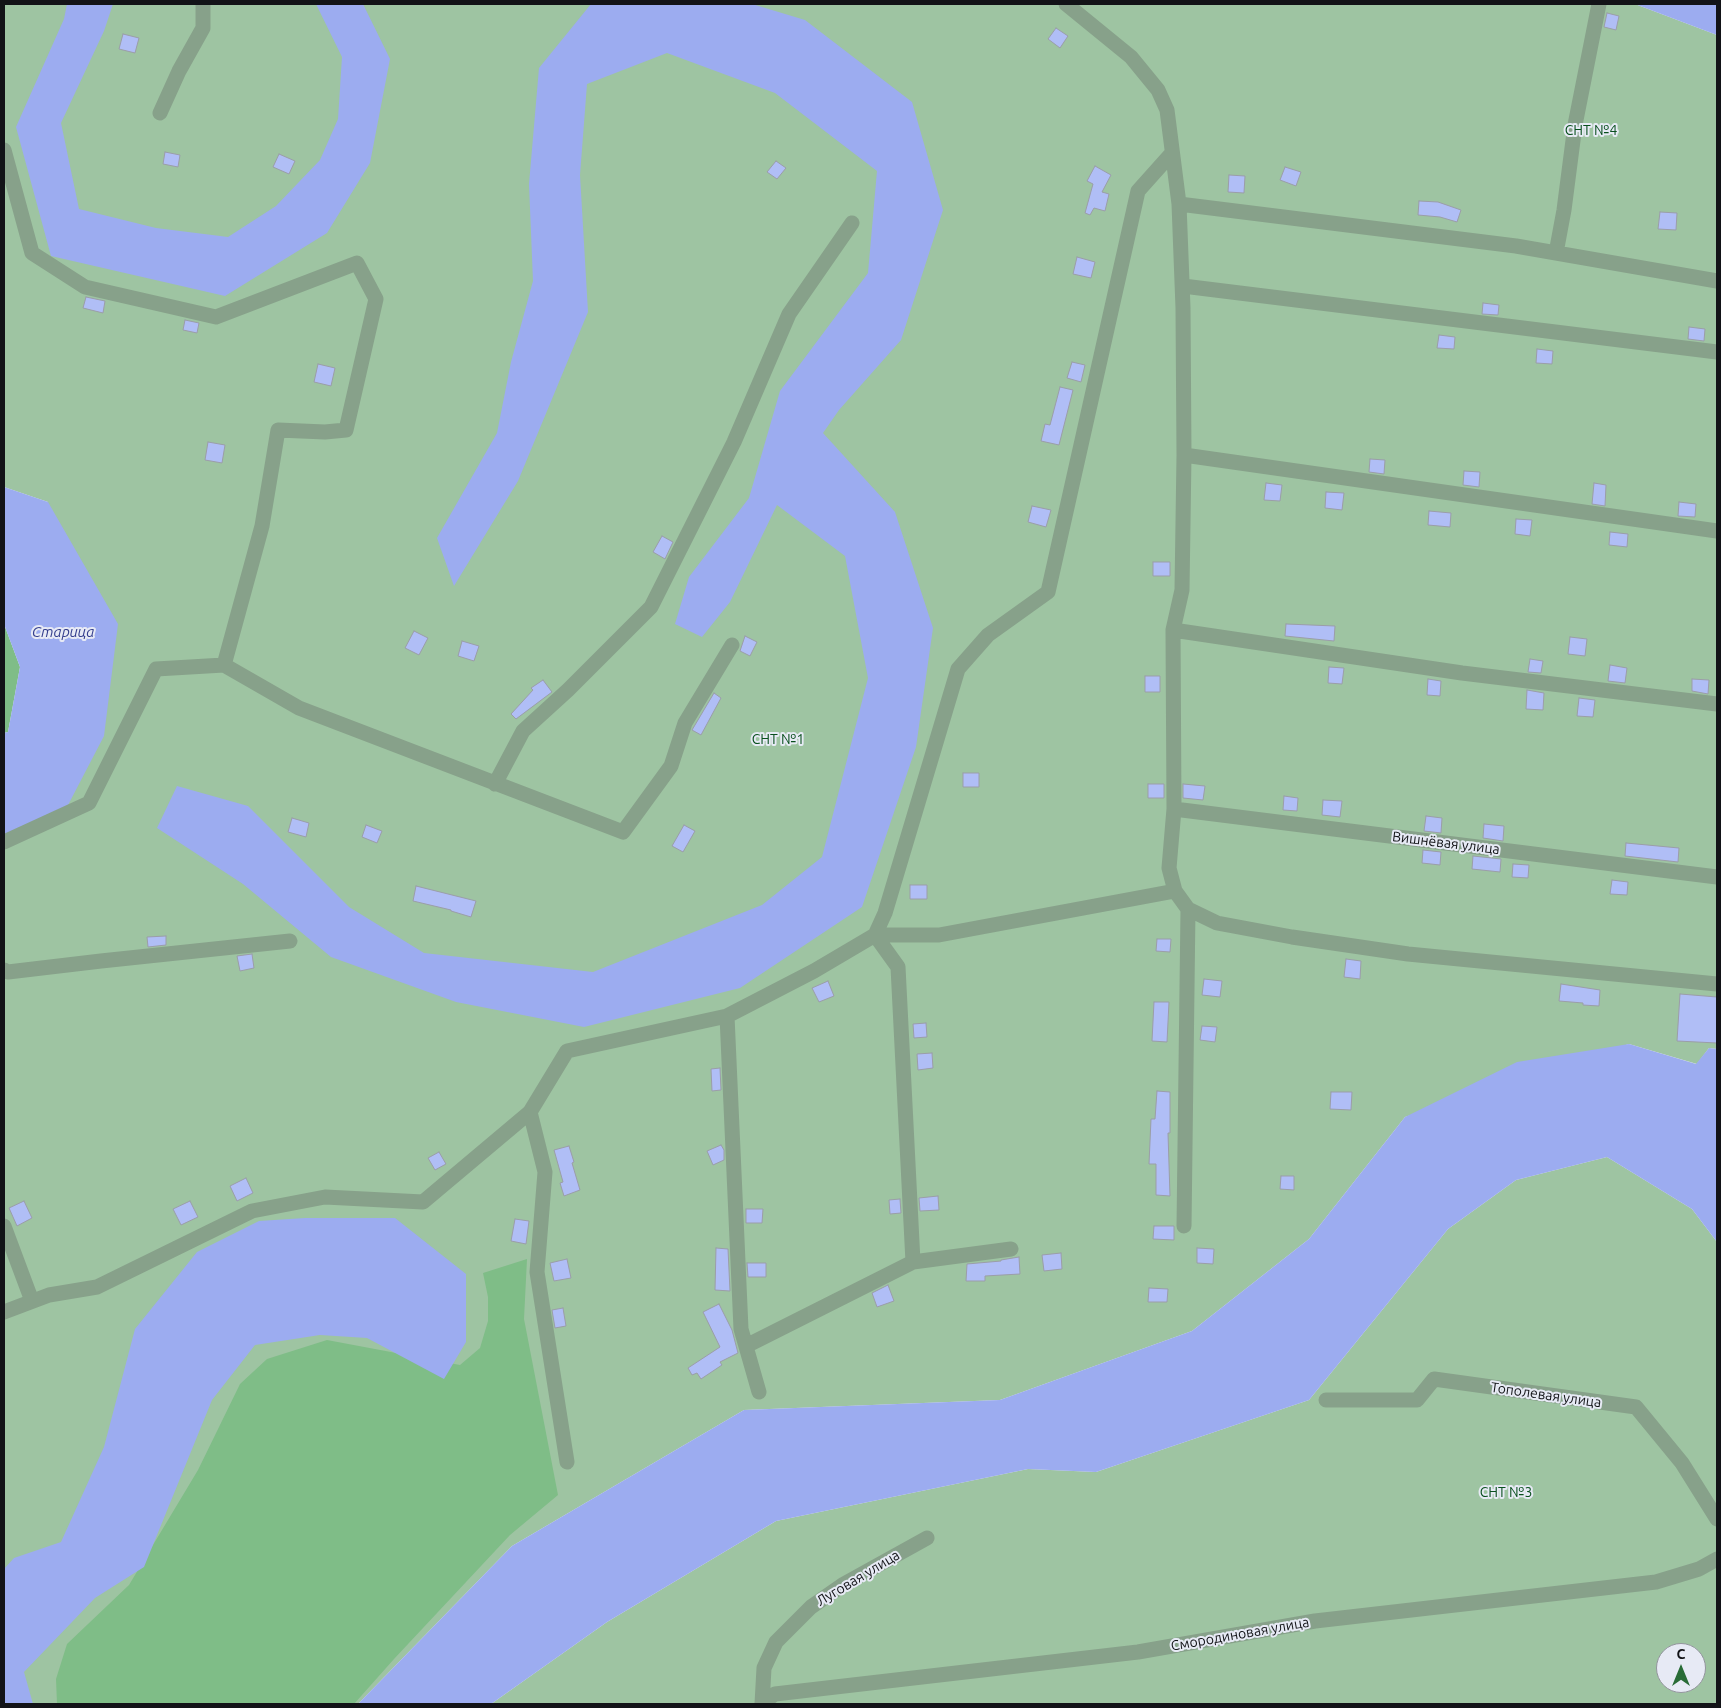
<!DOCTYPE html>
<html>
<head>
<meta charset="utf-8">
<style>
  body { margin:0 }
  #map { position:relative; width:1721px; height:1708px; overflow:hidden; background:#e7eaf5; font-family:Ubuntu,sans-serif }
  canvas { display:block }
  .frame { position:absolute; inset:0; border:5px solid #121317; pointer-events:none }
  .north { position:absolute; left:1656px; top:1643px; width:50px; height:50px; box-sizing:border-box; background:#e7eaf5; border:1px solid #92949c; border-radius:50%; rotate:0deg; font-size:14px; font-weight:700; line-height:20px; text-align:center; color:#121317 }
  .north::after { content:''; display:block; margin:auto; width:18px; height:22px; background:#296c37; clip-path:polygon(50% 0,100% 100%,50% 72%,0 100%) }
</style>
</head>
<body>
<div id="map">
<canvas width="1721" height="1708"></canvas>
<div class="frame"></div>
<div class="north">С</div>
</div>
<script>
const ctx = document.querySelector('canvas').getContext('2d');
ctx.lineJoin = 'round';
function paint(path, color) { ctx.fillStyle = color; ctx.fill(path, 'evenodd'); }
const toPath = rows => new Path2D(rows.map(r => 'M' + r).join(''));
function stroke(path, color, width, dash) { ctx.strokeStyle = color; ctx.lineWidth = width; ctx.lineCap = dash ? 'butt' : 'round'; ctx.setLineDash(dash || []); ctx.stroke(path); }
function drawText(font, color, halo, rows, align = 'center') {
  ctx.font = font + ' Ubuntu,sans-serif'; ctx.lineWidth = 4; ctx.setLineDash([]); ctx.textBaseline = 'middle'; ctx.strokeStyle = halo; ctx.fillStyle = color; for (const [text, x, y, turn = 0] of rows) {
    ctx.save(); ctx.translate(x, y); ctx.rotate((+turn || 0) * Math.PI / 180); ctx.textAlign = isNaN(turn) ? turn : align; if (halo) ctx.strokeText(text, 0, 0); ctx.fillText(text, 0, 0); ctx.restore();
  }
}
paint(toPath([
  [4,4,1635,4,1717,35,1717,1049,1709,1048,1697,1064,1629,1044,1405,1117,1309,1239,1192,1331,1000,1400,744,1410,512,1546,358,1704,4,1704,4,836,48,502,4,487],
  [1607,1157,1692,1209,1717,1242,1717,1704,491,1704,607,1622,776,1521,1028,1469,1096,1472,1309,1400,1448,1229,1516,1180],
  [1666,1653,1696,1653,1696,1683,1666,1683]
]), '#9ec4a2');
paint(toPath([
  [4,624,20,667,8,732,4,733],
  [527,1259,524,1319,558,1495,510,1535,394,1659,354,1704,57,1704,56,1679,67,1644,129,1585,198,1470,240,1384,267,1359,327,1340,460,1365,480,1348,488,1321,488,1297,483,1273]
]), '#7fbd87');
paint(toPath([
  [67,4,113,4,104,31,61,123,79,209,156,228,228,237,276,206,320,160,338,119,342,57,316,4,363,4,390,59,370,163,327,233,225,296,51,256,16,127,64,19],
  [591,4,752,4,805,20,912,102,943,210,901,340,839,410,823,433,895,512,933,628,916,747,862,907,740,988,584,1027,456,1002,331,957,243,884,157,828,177,786,248,806,349,907,424,953,593,972,762,905,822,857,868,678,845,556,777,505,730,602,702,637,675,624,689,577,749,498,780,391,868,273,877,171,775,93,667,53,587,84,580,175,588,312,518,481,454,586,437,538,497,433,511,362,533,281,529,184,539,68],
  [1635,4,1717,4,1717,35],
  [4,487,48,502,118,624,104,736,67,807,4,836,4,733,8,732,20,667,4,624],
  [1629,1044,1696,1064,1709,1048,1717,1049,1717,1242,1692,1209,1607,1157,1516,1180,1448,1229,1309,1400,1096,1472,1028,1469,776,1521,607,1622,491,1704,358,1704,512,1546,744,1410,1000,1400,1192,1331,1309,1239,1405,1117,1517,1062],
  [305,1218,395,1218,466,1274,466,1342,444,1379,367,1338,320,1335,255,1345,212,1400,144,1567,95,1598,24,1672,33,1704,4,1704,4,1569,14,1558,61,1542,104,1447,135,1329,197,1252,259,1221]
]), '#9cacf0');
const building = toPath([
  [1607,13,1619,16,1616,30,1604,27,1607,13],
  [1056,28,1068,36,1060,48,1048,39,1056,28],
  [123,34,139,38,135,53,119,49,123,34],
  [165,152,180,155,178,167,163,164,165,152],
  [279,154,295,161,289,174,273,167,279,154],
  [776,161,786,168,777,179,767,172,776,161],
  [1095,166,1111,175,1102,192,1109,194,1105,211,1094,208,1090,215,1085,213,1093,184,1087,181,1095,166],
  [1285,167,1301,172,1296,186,1280,180,1285,167],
  [1229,175,1245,176,1244,193,1228,192,1229,175],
  [1419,201,1438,202,1461,210,1457,222,1440,217,1418,215,1419,201],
  [1660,212,1677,213,1676,230,1658,229,1660,212],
  [1077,257,1095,262,1091,278,1073,274,1077,257],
  [86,297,105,301,103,313,83,308,86,297],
  [1483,303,1499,305,1498,315,1482,314,1483,303],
  [185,320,199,323,197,333,183,330,185,320],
  [1689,327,1705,329,1704,341,1688,339,1689,327],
  [1439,335,1455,337,1454,349,1437,348,1439,335],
  [1537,349,1553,351,1552,364,1536,363,1537,349],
  [1072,362,1085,365,1081,382,1067,378,1072,362],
  [318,364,335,368,331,386,314,382,318,364],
  [1060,387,1073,390,1059,445,1041,441,1045,424,1050,425,1060,387],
  [208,442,225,445,222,463,205,460,208,442],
  [1370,459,1385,460,1384,474,1369,472,1370,459],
  [1464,471,1480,472,1479,487,1463,485,1464,471],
  [1266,483,1282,485,1280,501,1264,500,1266,483],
  [1594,483,1606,485,1605,506,1592,504,1594,483],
  [1326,492,1344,493,1342,510,1325,508,1326,492],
  [1679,502,1696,504,1695,517,1678,516,1679,502],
  [1032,506,1051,510,1046,527,1028,522,1032,506],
  [1429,511,1451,513,1450,527,1428,525,1429,511],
  [1516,519,1532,520,1530,536,1515,534,1516,519],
  [1610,532,1628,534,1627,547,1609,545,1610,532],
  [662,536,673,542,665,559,653,552,662,536],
  [1153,562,1170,562,1170,576,1153,576,1153,562],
  [1286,624,1335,626,1334,641,1285,636,1286,624],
  [414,631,428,638,419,655,405,648,414,631],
  [745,636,757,642,750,656,740,651,745,636],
  [1570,637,1587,639,1585,656,1568,654,1570,637],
  [462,641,479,646,474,661,458,656,462,641],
  [1530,659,1543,661,1541,673,1528,672,1530,659],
  [1610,665,1627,668,1625,683,1608,681,1610,665],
  [1329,667,1344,668,1342,684,1328,683,1329,667],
  [1145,676,1160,676,1160,692,1145,692,1145,676],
  [1428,679,1441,681,1440,696,1427,695,1428,679],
  [1692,679,1709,680,1708,694,1692,691,1692,679],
  [543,680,552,692,516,719,511,714,533,690,531,688,543,680],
  [1527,690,1544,693,1543,710,1526,709,1527,690],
  [714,693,721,698,701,735,692,730,714,693],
  [1579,698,1595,700,1593,717,1577,716,1579,698],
  [963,773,979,773,979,787,963,787,963,773],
  [1148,784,1164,784,1164,798,1148,798,1148,784],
  [1183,784,1205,786,1203,800,1183,798,1183,784],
  [1284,796,1298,798,1297,811,1283,810,1284,796],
  [1323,800,1342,801,1340,817,1322,815,1323,800],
  [1426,816,1442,818,1441,833,1424,831,1426,816],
  [292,818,309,823,306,837,288,832,292,818],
  [1484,824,1504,826,1503,841,1483,838,1484,824],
  [366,825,382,831,377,843,362,837,366,825],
  [684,825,695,831,683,852,672,846,684,825],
  [1626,843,1679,848,1678,862,1625,856,1626,843],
  [1423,850,1441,852,1440,865,1422,863,1423,850],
  [1473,856,1501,859,1500,872,1472,869,1473,856],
  [1513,864,1529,865,1528,878,1512,877,1513,864],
  [1612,880,1628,882,1627,895,1610,894,1612,880],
  [910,885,927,885,927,899,910,899,910,885],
  [416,886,476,901,471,917,451,911,451,910,413,901,416,886],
  [166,936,166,945,148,947,147,937,166,936],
  [1157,939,1171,939,1170,952,1156,951,1157,939],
  [252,954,254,968,240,971,237,956,252,954],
  [1346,959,1361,961,1360,979,1344,977,1346,959],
  [1204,979,1222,981,1220,997,1202,995,1204,979],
  [828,981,834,996,819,1002,812,988,828,981],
  [1561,984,1600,990,1599,1006,1583,1005,1583,1003,1559,1001,1561,984],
  [1680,994,1717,997,1717,1043,1677,1041,1680,994],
  [1154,1002,1169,1002,1167,1042,1152,1041,1154,1002],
  [926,1023,927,1037,914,1038,913,1024,926,1023],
  [1202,1026,1217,1027,1215,1042,1200,1040,1202,1026],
  [932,1053,933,1068,918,1070,917,1054,932,1053],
  [720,1068,721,1090,712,1091,711,1069,720,1068],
  [1157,1091,1170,1092,1170,1133,1168,1133,1170,1196,1156,1195,1156,1164,1149,1164,1151,1119,1155,1119,1157,1091],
  [1331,1092,1352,1092,1351,1110,1330,1109,1331,1092],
  [721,1145,724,1150,724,1160,713,1165,707,1151,721,1145],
  [569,1146,574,1162,572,1163,580,1190,564,1196,560,1183,563,1182,554,1150,569,1146],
  [439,1152,446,1164,435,1170,428,1158,439,1152],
  [1281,1176,1294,1176,1294,1190,1280,1189,1281,1176],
  [246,1178,253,1193,237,1201,230,1186,246,1178],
  [938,1196,939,1210,920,1211,919,1198,938,1196],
  [900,1199,901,1213,890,1214,889,1200,900,1199],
  [24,1201,32,1218,17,1226,9,1208,24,1201],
  [190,1201,198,1217,181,1225,173,1209,190,1201],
  [746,1209,763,1209,762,1223,746,1223,746,1209],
  [515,1219,529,1221,526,1244,511,1241,515,1219],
  [1154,1226,1174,1226,1174,1240,1153,1239,1154,1226],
  [716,1248,728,1249,730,1291,715,1290,716,1248],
  [1197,1248,1214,1249,1213,1264,1197,1263,1197,1248],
  [1061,1253,1062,1269,1044,1271,1042,1255,1061,1253],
  [1019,1257,1020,1274,985,1276,985,1281,966,1281,967,1264,1001,1261,1001,1260,1019,1257],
  [567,1259,571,1278,554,1281,550,1263,567,1259],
  [747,1263,766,1263,766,1277,748,1277,747,1263],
  [888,1285,894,1301,877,1307,872,1293,888,1285],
  [1149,1288,1168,1289,1167,1302,1148,1302,1149,1288],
  [719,1304,732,1330,738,1353,720,1362,722,1365,701,1379,697,1373,692,1375,688,1368,720,1347,703,1312,719,1304],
  [563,1308,566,1326,555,1328,552,1310,563,1308]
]);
paint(building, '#b0bef6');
stroke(building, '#9b9ea8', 1);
stroke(toPath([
  [1066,4,1131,57,1158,90,1167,110,1179,204,1183,308,1184,455,1182,590,1173,630,1174,809,1169,868,1175,891,1188,909,1217,923,1292,937,1408,954,1717,984],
  [160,113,179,71,203,28,203,4],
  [4,150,32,253,85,287,216,317,357,263,376,299,346,430,325,432,278,430,262,526,224,665,156,669,89,803,4,842],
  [1179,204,1516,246,1717,281],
  [1556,253,1564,210,1575,125,1599,4],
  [1183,286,1717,352],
  [1184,455,1717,531],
  [1173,630,1462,673,1717,704],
  [224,665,299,708,623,832,671,766,685,723,732,645],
  [495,784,523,731,568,690,651,607,734,442,789,314,852,223],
  [1174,809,1717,877],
  [875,935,939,935,1175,891],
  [4,970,8,972,101,961,290,941],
  [727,1016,741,1329,759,1392],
  [530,1112,545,1172,537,1272,567,1462],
  [4,1226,32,1301],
  [1184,1226,1188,909],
  [913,1262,1011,1249],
  [4,1312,49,1295,97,1287,252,1211,325,1197,423,1202,530,1112,567,1051,727,1016,814,971,875,935,885,913,958,669,988,635,1048,592,1138,191,1172,153],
  [746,1346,913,1262,898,967,875,935],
  [1326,1400,1417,1400,1434,1379,1636,1407,1682,1463,1717,1519],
  [762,1703,775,1694,1138,1652,1315,1621,1656,1582,1699,1569,1717,1559],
  [762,1704,764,1668,776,1642,811,1607,844,1584,927,1538]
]), '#87a18a', 15);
drawText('14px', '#084f1d', '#e7eaf5', [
  ["СНТ №4",1591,130],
  ["СНТ №1",778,739],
  ["СНТ №3",1506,1492]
]);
drawText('14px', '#121317', '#e7eaf5', [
  ["Вишнёвая улица",1446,843,7],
  ["Тополевая улица",1546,1395,8],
  ["Луговая улица",858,1578,-31],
  ["Смородиновая улица",1240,1634,-10]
]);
drawText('italic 15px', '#343e8d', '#e7eaf5', [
  ["Старица",63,632]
]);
</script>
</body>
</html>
